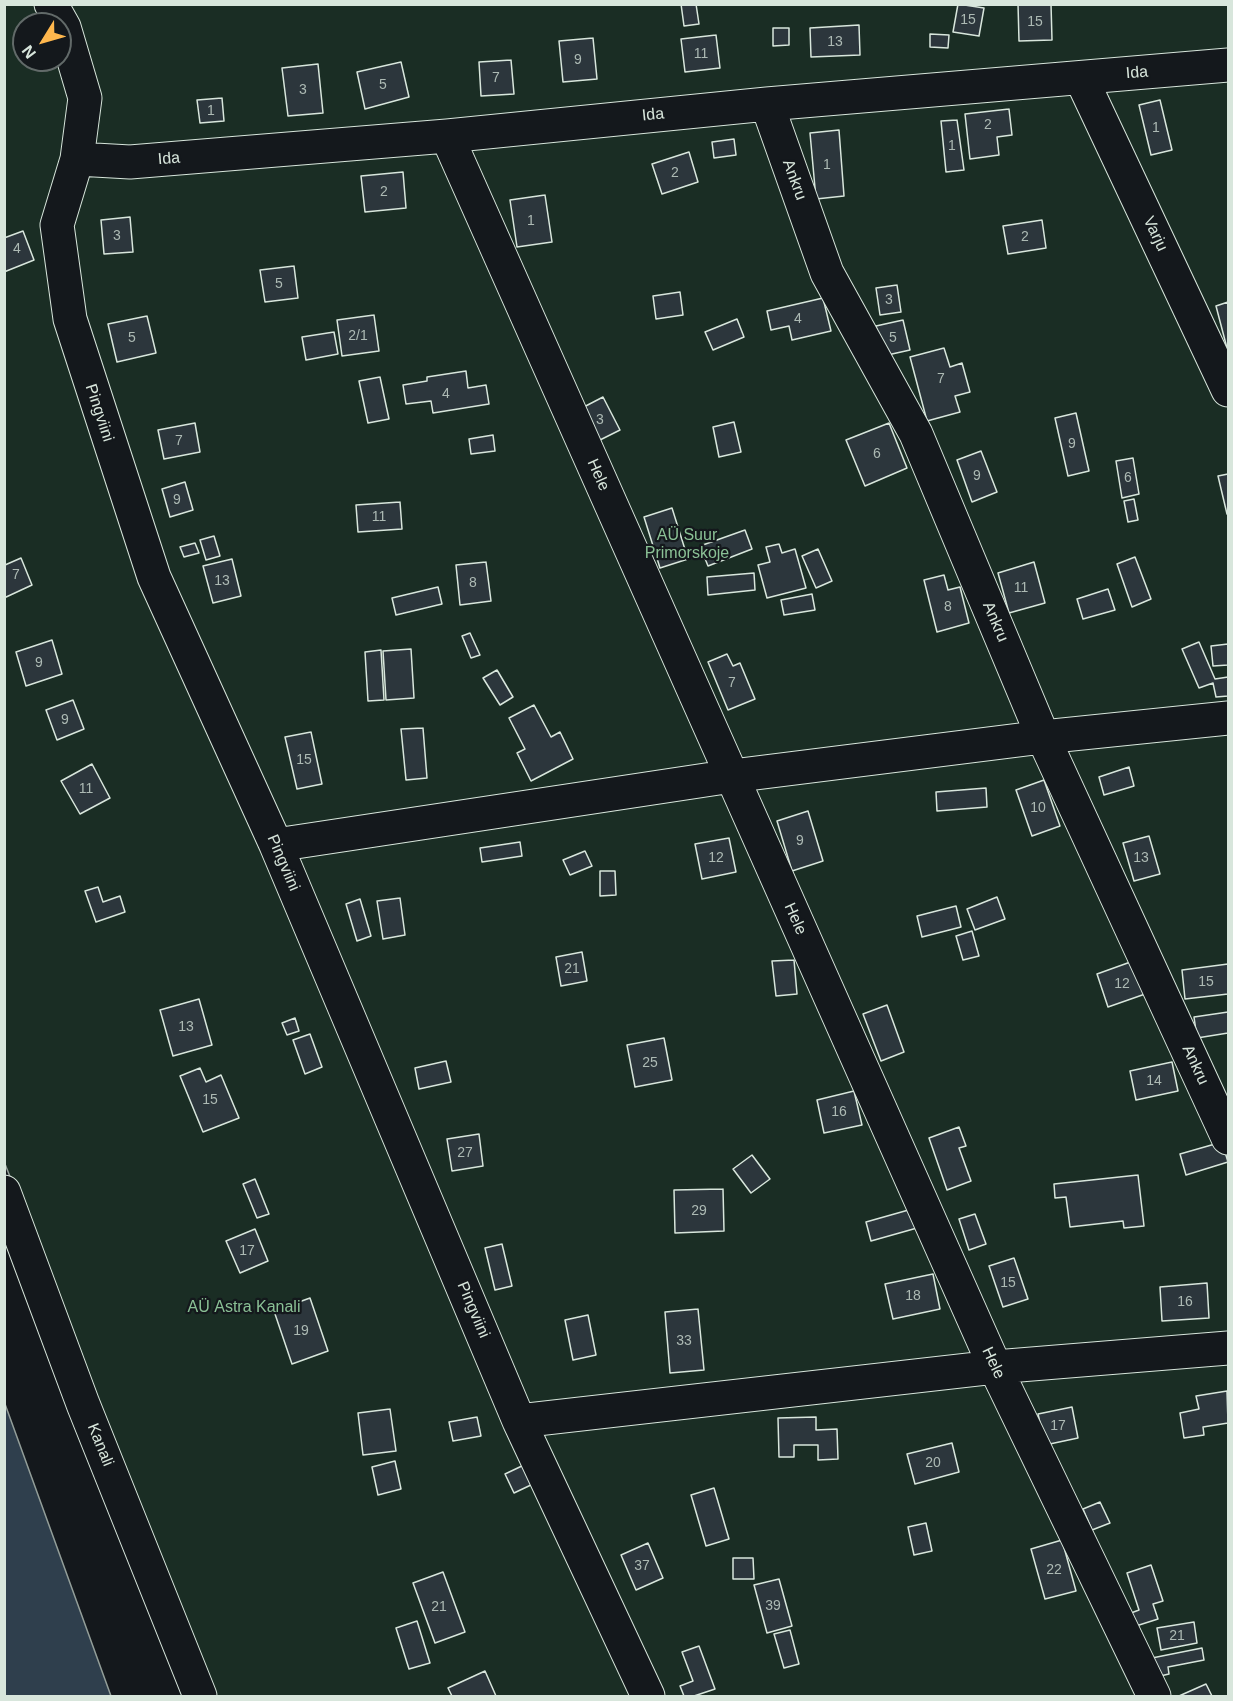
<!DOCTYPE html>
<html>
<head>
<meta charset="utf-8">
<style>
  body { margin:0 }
  #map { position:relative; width:1233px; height:1701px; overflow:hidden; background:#14181c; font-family:Helvetica,sans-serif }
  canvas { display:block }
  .frame { position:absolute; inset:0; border:6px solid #d8e6dc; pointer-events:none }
  .north { position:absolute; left:12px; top:12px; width:60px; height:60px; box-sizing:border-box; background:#14181c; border:2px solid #626a69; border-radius:50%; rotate:233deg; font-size:16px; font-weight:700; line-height:24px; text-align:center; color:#d8e6dc }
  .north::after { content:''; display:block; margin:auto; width:21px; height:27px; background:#ffb74d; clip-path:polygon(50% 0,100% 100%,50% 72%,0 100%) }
</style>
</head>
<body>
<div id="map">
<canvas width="1233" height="1701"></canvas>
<div class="frame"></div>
<div class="north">N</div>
</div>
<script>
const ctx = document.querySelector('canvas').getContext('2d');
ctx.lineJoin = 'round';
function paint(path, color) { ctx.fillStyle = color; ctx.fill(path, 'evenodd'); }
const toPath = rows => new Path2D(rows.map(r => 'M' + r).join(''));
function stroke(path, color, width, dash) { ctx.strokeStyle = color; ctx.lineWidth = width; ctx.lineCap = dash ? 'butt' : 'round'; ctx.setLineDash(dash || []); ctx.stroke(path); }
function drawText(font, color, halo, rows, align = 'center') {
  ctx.font = font + ' Helvetica,sans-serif'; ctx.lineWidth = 4.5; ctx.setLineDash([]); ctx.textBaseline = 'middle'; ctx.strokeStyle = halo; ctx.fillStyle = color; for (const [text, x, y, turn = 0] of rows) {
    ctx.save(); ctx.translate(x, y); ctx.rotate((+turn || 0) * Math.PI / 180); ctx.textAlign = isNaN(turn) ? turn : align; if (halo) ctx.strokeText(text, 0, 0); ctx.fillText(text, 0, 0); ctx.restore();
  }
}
const green = toPath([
  [5,5,1228,5,1228,1696,214,1696,5,1164,5,5],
  [24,24,60,24,60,60,24,60,24,24]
]);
paint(green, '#1a2d24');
stroke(green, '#939e99', 1.5);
const water = toPath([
  [5,1404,111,1696,5,1696,5,1404]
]);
paint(water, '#2f3f4d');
stroke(water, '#939e99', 1.5);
const building = toPath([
  [681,4,696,4,699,24,684,26,681,4],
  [958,4,984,8,979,36,953,32,958,4],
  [1018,4,1051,4,1052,40,1019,41,1018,4],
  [859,25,860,55,811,57,810,28,859,25],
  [773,28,789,28,789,45,773,46,773,28],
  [930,34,949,35,948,48,930,47,930,34],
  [716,35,720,68,685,72,681,39,716,35],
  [593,38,597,79,563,82,559,41,593,38],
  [511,60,514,94,481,96,479,62,511,60],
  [401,62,409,97,365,109,357,72,401,62],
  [318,64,323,113,288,116,282,68,318,64],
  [222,98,224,121,200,123,197,100,222,98],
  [1160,100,1172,150,1151,155,1139,105,1160,100],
  [1009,109,1012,135,997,137,999,155,970,159,965,114,1009,109],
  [957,120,964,170,946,172,941,121,957,120],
  [839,130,844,196,816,199,810,133,839,130],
  [734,139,736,155,714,158,712,142,734,139],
  [689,152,698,182,662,194,652,164,689,152],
  [403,172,406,208,365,212,361,176,403,172],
  [545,195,552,242,517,247,510,200,545,195],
  [130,217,133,252,104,254,101,220,130,217],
  [1042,220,1046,248,1008,254,1003,226,1042,220],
  [23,231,34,260,4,272,4,238,23,231],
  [294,266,298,298,265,302,260,270,294,266],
  [897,285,901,312,880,315,876,288,897,285],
  [680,292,683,315,656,319,653,296,680,292],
  [823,298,831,331,792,340,789,326,771,330,767,311,823,298],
  [1228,302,1228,352,1216,306,1228,302],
  [374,315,379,351,342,356,337,320,374,315],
  [147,316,156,353,117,362,108,324,147,316],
  [737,319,744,337,713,350,705,332,737,319],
  [903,320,910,350,883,356,876,326,903,320],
  [334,332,338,354,306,360,302,337,334,332],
  [944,348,950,367,962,363,970,392,955,396,960,412,927,421,910,357,944,348],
  [466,371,468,388,486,385,489,404,433,413,431,401,406,404,403,385,427,381,427,377,466,371],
  [380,377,389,419,368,423,359,381,380,377],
  [603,397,620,430,598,441,580,409,603,397],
  [1076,413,1089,471,1068,476,1055,418,1076,413],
  [734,422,741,452,719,457,713,427,734,422],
  [195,423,200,452,164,459,158,430,195,423],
  [889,423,907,468,865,486,846,440,889,423],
  [493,435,495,451,471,454,469,439,493,435],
  [981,451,997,492,972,502,957,460,981,451],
  [1133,458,1139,494,1122,498,1116,461,1133,458],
  [1228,474,1228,514,1227,514,1218,476,1228,474],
  [185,482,193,510,170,517,162,489,185,482],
  [1134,499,1138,520,1128,522,1124,501,1134,499],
  [400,502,402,529,358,532,356,505,400,502],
  [672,508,688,559,660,568,644,517,672,508],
  [745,530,752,549,708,566,700,546,745,530],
  [214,536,220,556,206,560,200,540,214,536],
  [195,543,199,553,184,557,180,547,195,543],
  [779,544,782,553,795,549,806,588,767,598,758,565,770,562,766,547,779,544],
  [818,549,832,581,816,588,802,556,818,549],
  [1135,557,1151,599,1132,607,1117,564,1135,557],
  [21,558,32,585,4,598,4,563,5,565,21,558],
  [232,559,241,596,213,603,203,566,232,559],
  [486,562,491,601,460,605,456,565,486,562],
  [1034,562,1045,603,1009,613,998,573,1034,562],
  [754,573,755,590,708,595,707,577,754,573],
  [944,575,948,590,960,587,969,623,937,632,924,580,944,575],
  [438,587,442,604,396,615,392,598,438,587],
  [1108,589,1115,610,1083,619,1077,599,1108,589],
  [812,594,815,610,784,615,781,600,812,594],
  [470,633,480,655,471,658,462,636,470,633],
  [52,640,62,674,26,686,16,652,52,640],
  [1199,642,1215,679,1228,677,1228,696,1216,697,1213,683,1199,688,1182,649,1199,642],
  [1228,644,1228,665,1213,666,1211,646,1228,644],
  [411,649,414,698,386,700,383,651,411,649],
  [381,650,384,700,368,701,365,652,381,650],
  [727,654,733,666,740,663,755,699,728,710,708,662,727,654],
  [497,670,513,697,500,705,483,678,497,670],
  [73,700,84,729,57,740,46,710,73,700],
  [534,705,551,737,560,732,573,759,531,781,517,753,525,749,509,718,534,705],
  [423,728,427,778,406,780,401,729,423,728],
  [311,732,322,784,297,789,285,737,311,732],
  [92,764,110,798,80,814,61,781,92,764],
  [1129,767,1134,786,1104,795,1099,777,1129,767],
  [1044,780,1060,826,1032,836,1016,790,1044,780],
  [986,788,987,807,937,811,936,792,986,788],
  [808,811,823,861,792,871,777,821,808,811],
  [1149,836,1160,874,1134,881,1123,843,1149,836],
  [729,838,736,872,702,879,695,844,729,838],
  [520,842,522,856,482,862,480,848,520,842],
  [585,851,592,866,570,875,563,860,585,851],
  [600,871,615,871,616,895,600,896,600,871],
  [98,887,103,902,120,896,125,912,96,922,85,891,98,887],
  [997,897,1005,919,975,930,967,909,997,897],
  [400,898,405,935,383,939,377,901,400,898],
  [360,899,371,936,357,941,346,904,360,899],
  [956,906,961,927,922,937,917,916,956,906],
  [972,931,979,956,963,960,956,936,972,931],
  [582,952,587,981,561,986,556,957,582,952],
  [794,960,797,994,776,996,772,961,794,960],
  [1136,960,1148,993,1108,1007,1097,974,1136,960],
  [1228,964,1228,994,1185,999,1182,970,1228,964],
  [199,999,212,1045,173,1056,160,1010,199,999],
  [887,1005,904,1052,881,1061,863,1014,887,1005],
  [1228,1012,1228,1033,1197,1038,1194,1017,1228,1012],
  [295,1018,299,1031,287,1035,282,1023,295,1018],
  [310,1034,322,1067,305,1074,293,1040,310,1034],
  [664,1038,672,1080,635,1087,627,1045,664,1038],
  [446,1061,451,1082,419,1089,415,1068,446,1061],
  [1172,1062,1178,1091,1136,1100,1130,1071,1172,1062],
  [200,1068,206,1082,221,1075,239,1118,203,1132,180,1076,200,1068],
  [854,1091,862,1125,824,1133,817,1100,854,1091],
  [959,1127,966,1146,959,1148,971,1181,947,1190,929,1138,959,1127],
  [479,1134,483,1166,452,1171,447,1139,479,1134],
  [1222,1142,1228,1162,1186,1175,1180,1154,1222,1142],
  [752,1155,770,1179,751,1193,733,1169,752,1155],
  [1138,1175,1144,1226,1124,1228,1123,1221,1070,1227,1066,1197,1055,1198,1054,1184,1138,1175],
  [255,1179,269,1214,257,1218,243,1184,255,1179],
  [723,1189,724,1231,675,1233,674,1190,723,1189],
  [912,1209,917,1228,871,1241,866,1222,912,1209],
  [975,1214,986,1244,969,1250,959,1219,975,1214],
  [255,1229,268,1261,240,1273,226,1241,255,1229],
  [502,1244,512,1286,495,1290,485,1248,502,1244],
  [1014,1258,1028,1299,1003,1307,989,1266,1014,1258],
  [933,1274,940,1309,893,1319,885,1284,933,1274],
  [1207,1283,1209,1318,1162,1321,1160,1287,1207,1283],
  [310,1298,328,1351,292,1364,274,1311,310,1298],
  [698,1309,704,1370,670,1373,665,1312,698,1309],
  [588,1315,596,1355,573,1360,565,1320,588,1315],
  [1227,1391,1228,1423,1203,1427,1204,1435,1184,1438,1180,1413,1199,1409,1196,1396,1227,1391],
  [1072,1407,1078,1438,1045,1445,1038,1414,1072,1407],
  [390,1409,396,1451,363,1455,358,1413,390,1409],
  [477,1417,481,1436,453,1441,449,1422,477,1417],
  [816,1417,816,1430,837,1429,838,1459,818,1460,818,1445,794,1445,794,1457,779,1457,778,1418,816,1417],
  [952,1443,959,1472,915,1484,907,1454,952,1443],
  [395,1461,401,1489,378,1495,372,1467,395,1461],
  [524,1465,533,1484,514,1493,505,1474,524,1465],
  [714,1488,729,1539,706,1546,691,1495,714,1488],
  [1100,1502,1110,1523,1092,1530,1083,1509,1100,1502],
  [926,1523,932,1551,914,1555,908,1527,926,1523],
  [1062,1540,1076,1591,1045,1599,1031,1549,1062,1540],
  [648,1543,663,1578,636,1590,621,1555,648,1543],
  [733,1558,753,1558,754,1579,733,1579,733,1558],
  [1151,1565,1163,1601,1153,1604,1158,1619,1136,1626,1131,1613,1139,1610,1127,1573,1151,1565],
  [443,1572,465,1632,435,1643,413,1583,443,1572],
  [779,1579,792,1626,767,1633,754,1585,779,1579],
  [417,1621,430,1663,409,1669,396,1628,417,1621],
  [1194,1622,1197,1643,1161,1650,1157,1628,1194,1622],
  [790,1630,799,1664,784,1668,774,1634,790,1630],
  [699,1646,715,1689,694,1696,684,1696,680,1686,693,1681,682,1652,699,1646],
  [1202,1648,1204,1660,1168,1667,1169,1674,1156,1677,1152,1658,1202,1648],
  [485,1671,496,1696,452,1696,448,1688,485,1671],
  [1206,1684,1212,1696,1179,1696,1206,1684]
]);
paint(building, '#2c363c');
stroke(building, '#d8e6dc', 1.5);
const minor = toPath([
  [51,4,64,27,85,98,77,159,57,225,70,319,154,577,276,845,519,1421,648,1696],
  [1081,78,1228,390],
  [767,104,827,273,916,434,1043,737,1228,1138],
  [447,136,995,1367,1154,1696],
  [77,159,130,162,447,136,767,104,1228,65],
  [276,845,732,776,1043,737,1228,718],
  [4,1192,83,1404,200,1696],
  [519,1421,995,1367,1228,1348]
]);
stroke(minor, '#d8e6dc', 35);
stroke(minor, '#14181c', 33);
drawText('14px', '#adbab4', null, [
  ["15",968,20],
  ["15",1035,22],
  ["13",835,42],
  ["11",701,54],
  ["9",578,60],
  ["7",496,78],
  ["5",383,85],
  ["3",303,90],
  ["1",211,111],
  ["2",988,125],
  ["1",1156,128],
  ["1",952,146],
  ["1",827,165],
  ["2",675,173],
  ["2",384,192],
  ["1",531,221],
  ["3",117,236],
  ["2",1025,237],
  ["4",17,249],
  ["5",279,284],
  ["3",889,300],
  ["4",798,319],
  ["2/1",358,336],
  ["5",132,338],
  ["5",893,338],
  ["7",941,379],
  ["4",446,394],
  ["3",600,420],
  ["7",179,441],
  ["9",1072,444],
  ["6",877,454],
  ["9",977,476],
  ["6",1128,478],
  ["9",177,500],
  ["11",379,517],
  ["7",16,575],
  ["13",222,581],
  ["8",473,583],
  ["11",1021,588],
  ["8",948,607],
  ["9",39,663],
  ["7",732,683],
  ["9",65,720],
  ["15",304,760],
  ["11",86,789],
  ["10",1038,808],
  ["9",800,841],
  ["12",716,858],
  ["13",1141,858],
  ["21",572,969],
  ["15",1206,982],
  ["12",1122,984],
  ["13",186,1027],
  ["25",650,1063],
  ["14",1154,1081],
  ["15",210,1100],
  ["16",839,1112],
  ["27",465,1153],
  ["29",699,1211],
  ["17",247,1251],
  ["15",1008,1283],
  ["18",913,1296],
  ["16",1185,1302],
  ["19",301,1331],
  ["33",684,1341],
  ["17",1058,1426],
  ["20",933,1463],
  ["37",642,1566],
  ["22",1054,1570],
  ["39",773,1606],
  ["21",439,1607],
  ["21",1177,1636]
]);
drawText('16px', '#d8e6dc', '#14181c', [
  ["Ida",1137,73,-5],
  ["Ida",653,115,-6],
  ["Ida",169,159,-5],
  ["Ankru",794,180,70],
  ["Varju",1155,234,65],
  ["Pingviini",99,413,72],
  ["Hele",598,475,66],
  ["Ankru",995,622,67],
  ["Pingviini",283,863,67],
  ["Hele",795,919,66],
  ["Ankru",1195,1065,65],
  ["Pingviini",473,1310,67],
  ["Hele",993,1363,65],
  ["Kanali",100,1445,68]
]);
drawText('16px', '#8ac095', '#14181c', [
  ["AÜ Suur",687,536],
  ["Primorskoje",687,554],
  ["AÜ Astra Kanali",244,1308]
]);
</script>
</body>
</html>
